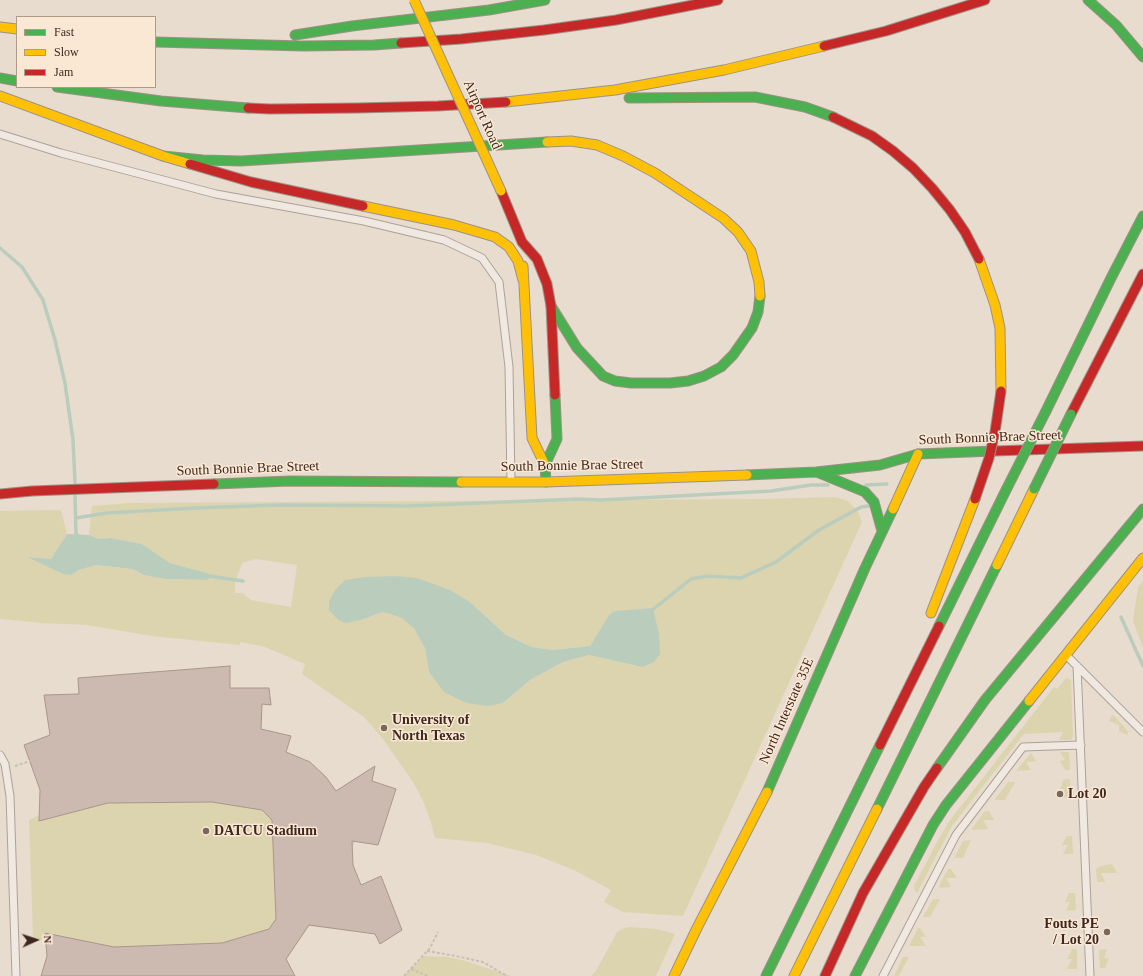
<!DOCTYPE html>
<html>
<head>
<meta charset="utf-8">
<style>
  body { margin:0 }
  #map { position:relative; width:1143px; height:976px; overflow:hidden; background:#e8dcce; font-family:"Times New Roman",serif }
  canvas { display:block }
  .legend { position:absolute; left:16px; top:16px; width:140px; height:72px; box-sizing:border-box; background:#fae8d5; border:1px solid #af9b8b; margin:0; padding:5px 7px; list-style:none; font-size:12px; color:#3f271d }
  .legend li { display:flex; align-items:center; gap:8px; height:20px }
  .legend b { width:20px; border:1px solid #af9b8b }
  .north { position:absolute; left:16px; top:920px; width:40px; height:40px; -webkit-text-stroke:3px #fae8d5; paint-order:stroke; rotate:87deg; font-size:11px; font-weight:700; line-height:16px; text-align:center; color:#3f271d }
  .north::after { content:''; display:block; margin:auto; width:14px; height:18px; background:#3f271d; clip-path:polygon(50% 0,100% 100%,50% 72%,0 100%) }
</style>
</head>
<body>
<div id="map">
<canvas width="1143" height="976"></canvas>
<ul class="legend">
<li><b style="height:5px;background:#4caf50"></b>Fast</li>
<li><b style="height:5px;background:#ffc107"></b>Slow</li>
<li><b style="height:5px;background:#c62828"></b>Jam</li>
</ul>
<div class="north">N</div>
</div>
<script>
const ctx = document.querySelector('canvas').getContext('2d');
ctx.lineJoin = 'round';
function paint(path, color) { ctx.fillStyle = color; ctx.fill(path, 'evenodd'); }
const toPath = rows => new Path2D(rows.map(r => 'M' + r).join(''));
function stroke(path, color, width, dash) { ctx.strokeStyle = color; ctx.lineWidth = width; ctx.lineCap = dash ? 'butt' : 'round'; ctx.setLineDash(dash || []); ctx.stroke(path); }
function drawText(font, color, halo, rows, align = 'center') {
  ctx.font = font + ' "Times New Roman",serif'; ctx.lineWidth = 3; ctx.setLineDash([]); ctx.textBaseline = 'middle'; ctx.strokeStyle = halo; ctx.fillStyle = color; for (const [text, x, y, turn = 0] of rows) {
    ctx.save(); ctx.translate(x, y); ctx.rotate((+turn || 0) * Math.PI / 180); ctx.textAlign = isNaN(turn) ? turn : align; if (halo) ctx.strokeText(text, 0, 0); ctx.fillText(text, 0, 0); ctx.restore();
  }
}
paint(toPath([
  [835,497,848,501,857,510,862,522,683,916,623,912,604,902,611,890,574,870,536,855,487,843,435,838,430,819,423,801,413,782,383,739,364,717,302,674,305,664,265,647,240,642,240,645,152,636,87,625,42,623,0,619,0,511,61,510,67,534,59,547,51,559,28,557,71,575,79,570,96,565,132,569,144,575,165,579,207,580,212,576,207,573,170,563,142,544,111,538,99,539,89,535,92,506,128,503,762,499],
  [256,559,297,565,291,607,251,600,242,593,235,593,235,583,242,563],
  [345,580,470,602,506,635,532,647,552,650,590,646,609,615,642,667,589,655,563,662,530,680,503,703,429,673,425,648,414,629,402,618,383,612,361,620],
  [1143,581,1143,648,1133,621,1138,587],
  [230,666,230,688,269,688,271,705,262,705,262,729,291,736,286,752,336,790,375,766,372,781,396,789,378,845,355,841,352,849,353,865,361,885,381,876,402,930,380,944,375,934,309,926,287,959,295,976,41,976,47,956,46,941,33,938,29,820,39,815,40,790,24,745,55,734,49,727,44,695,79,694,78,678],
  [1066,678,1071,680,1073,736,1072,739,1070,740,1059,740,1063,732,1024,734,952,826,917,893,915,891,914,886,937,842,950,820,1054,687,1057,689],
  [1112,715,1114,716,1127,730,1128,735,1119,731,1119,725,1109,721],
  [1060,752,1069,752,1070,770,1065,770,1060,761,1065,760],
  [1031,753,1036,761,1026,762,1031,770,1016,771],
  [1064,779,1070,779,1071,797,1061,798,1065,789,1060,789],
  [1008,782,1015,782,1005,800,995,800,995,799],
  [985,811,989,811,994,820,983,820,988,829,971,830],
  [1067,836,1072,836,1073,854,1063,854,1068,845,1062,845],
  [971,840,963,858,954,858,963,841],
  [1112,864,1117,873,1101,873,1105,882,1097,882,1096,869,1101,866],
  [948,869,951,869,957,878,946,878,951,887,940,888,939,886],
  [1069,893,1075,893,1076,910,1066,911,1070,902,1065,902],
  [933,899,940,899,930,917,923,917],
  [629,927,657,929,675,934,656,976,591,976,596,971,617,932,622,929],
  [918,928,920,928,926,937,920,937,926,946,909,946],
  [1072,949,1077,949,1077,969,1067,969,1072,959,1067,959],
  [1107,949,1104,958,1109,958,1105,968,1100,968,1099,950],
  [423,956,446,957,462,960,511,976,404,976],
  [903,957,909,957,899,976,894,976]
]), '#dcd4af');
paint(toPath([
  [67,534,89,535,99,539,111,538,142,544,170,563,207,573,212,576,207,580,165,579,144,575,132,569,96,565,79,570,71,575,63,574,27,557,51,559],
  [395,576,417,578,450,590,470,602,506,635,532,647,552,650,590,646,609,615,615,611,653,608,659,634,660,654,654,662,642,667,589,655,563,662,530,680,503,703,487,706,466,703,444,692,429,672,425,648,414,629,402,618,383,612,361,620,346,623,338,620,329,610,329,601,335,590,345,580,365,577]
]), '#bacdbd');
stroke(toPath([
  [0,248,22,267,43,300,55,340,65,383,73,440,75,483],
  [866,485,887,484],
  [75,495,76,534,78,536],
  [76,518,107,513,195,508,280,505,408,506,578,499,601,500,771,491,811,485,828,485],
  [209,576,243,581],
  [651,611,691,579,708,576,741,578,776,562,819,530,861,507,869,506],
  [1121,617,1143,666]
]), '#bacdbd', 3.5);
const building = toPath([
  [230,666,230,688,269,688,271,705,262,704,261,729,291,736,286,752,310,762,326,777,336,791,375,766,372,781,396,789,378,845,352,841,353,865,361,885,381,876,402,930,380,944,375,934,309,925,286,959,295,976,41,976,47,956,45,933,114,947,222,943,269,929,276,919,272,820,262,810,212,802,108,803,39,821,40,790,24,745,50,735,44,695,79,694,78,678,230,666]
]);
paint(building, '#ccb9af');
stroke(building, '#a9968d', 1);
const lane = toPath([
  [0,134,61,153,216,194,364,221,444,240,482,258,499,282,509,367,511,482],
  [1067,656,1143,732],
  [1077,666,1090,976],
  [0,755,5,764,10,796,16,976],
  [883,976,956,835,1023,747,1081,745]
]);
const fast = toPath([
  [1088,0,1116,25,1143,57],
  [295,35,352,26,489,10,545,0],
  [155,42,303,46,374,45,401,43],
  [0,78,17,81],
  [57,87,161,101,248,108],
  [629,98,755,97,805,107,833,117],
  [163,156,203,160,241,161,547,142],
  [551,306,577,348,603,376,615,381,631,383,670,383,688,381,704,376,721,367,733,355,752,328,758,312,760,296],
  [1046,411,1111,278,1143,216],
  [819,473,865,492,874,502,882,531],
  [747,475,816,472,880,465,918,454,994,451],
  [546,482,545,465,557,439,555,395],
  [214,484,290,481,461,482],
  [939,626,1006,490],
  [937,768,985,700,1143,509],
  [767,792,865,568,893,509],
  [877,809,997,565],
  [766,976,880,745],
  [855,976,933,825,946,805,1029,701]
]);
const slow = toPath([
  [0,27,17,29],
  [0,96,163,156,190,164],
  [506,102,615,90,724,70,824,46],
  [547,142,571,141,597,145,623,156,655,173,723,218,738,232,751,251,759,282,760,296],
  [363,206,454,225,495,237,509,247,518,261,523,280],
  [979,259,995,305,1000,328,1001,391],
  [523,266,532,438,545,465],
  [461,482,546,482,747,475],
  [893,509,918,454],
  [997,565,1034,489],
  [931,613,975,499],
  [1029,701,1143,558],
  [674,976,697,928,767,792],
  [794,976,877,809]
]);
const jam = toPath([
  [401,43,461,39,544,30,616,20,718,0],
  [824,46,886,31,985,0],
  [248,108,270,109,357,108,438,106,506,102],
  [833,117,872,136,893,151,913,168,932,188,950,210,965,232,979,259],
  [190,164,251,182,363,206],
  [501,191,522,242,537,259,547,284,551,306,555,395],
  [1071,414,1143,274],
  [994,451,1143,446],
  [0,494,32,491,214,484],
  [880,745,939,626],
  [825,976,863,893,924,787,937,768]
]);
stroke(lane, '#aea197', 9);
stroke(fast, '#9d9187', 11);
stroke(slow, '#9d9187', 11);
stroke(jam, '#9d9187', 11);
stroke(toPath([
  [15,766,30,761],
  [427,951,456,956,483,962,507,976],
  [411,969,428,976],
  [404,976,430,948,438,932]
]), '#c9bfb8', 2, [3, 2]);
stroke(lane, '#f0e9e2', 7);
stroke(fast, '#4caf50', 9);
stroke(slow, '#ffc107', 9);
stroke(jam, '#c62828', 9);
const fastBridge = toPath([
  [1034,489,1071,414],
  [1006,490,1046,411]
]);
const slowBridge = toPath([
  [414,0,501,191]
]);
const jamBridge = toPath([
  [975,499,989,458,995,432,1001,391]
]);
stroke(fastBridge, '#9d9187', 11, []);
stroke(slowBridge, '#9d9187', 11, []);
stroke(jamBridge, '#9d9187', 11, []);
stroke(fastBridge, '#4caf50', 9);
stroke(slowBridge, '#ffc107', 9);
stroke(jamBridge, '#c62828', 9);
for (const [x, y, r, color] of [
  [384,728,4,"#7a665b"],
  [1060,794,4,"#7a665b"],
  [206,831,4,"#7a665b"],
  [1107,932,4,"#7a665b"]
]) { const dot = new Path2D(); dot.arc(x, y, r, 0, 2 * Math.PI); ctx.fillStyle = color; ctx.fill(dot); stroke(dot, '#fae8d5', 1.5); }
drawText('14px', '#3f271d', '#fae8d5', [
  ["Airport Road",482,115,66],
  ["South Bonnie Brae Street",990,438,-2],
  ["South Bonnie Brae Street",572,466,-1],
  ["South Bonnie Brae Street",248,469,-2],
  ["North Interstate 35E",787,711,-66]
]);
drawText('bold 14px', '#3f271d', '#fae8d5', [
  ["University of",392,720],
  ["North Texas",392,736],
  ["Lot 20",1068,794],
  ["DATCU Stadium",214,831],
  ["Fouts PE",1099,924,"right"],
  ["/ Lot 20",1099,940,"right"]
], 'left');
</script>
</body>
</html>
